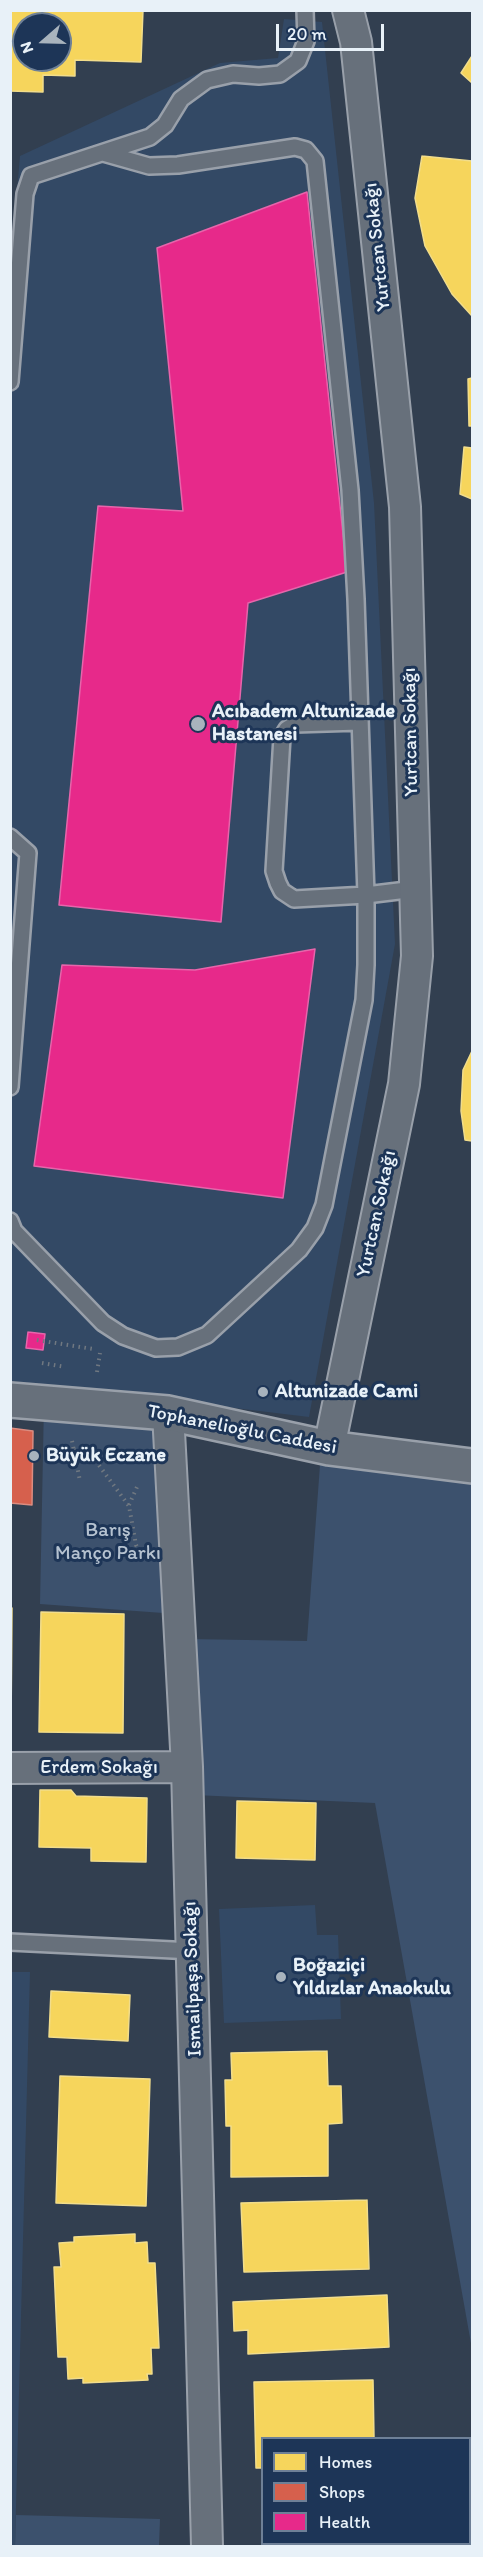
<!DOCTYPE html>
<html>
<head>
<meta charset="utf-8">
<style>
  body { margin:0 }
  #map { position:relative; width:483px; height:2557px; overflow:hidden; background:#323f50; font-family:Itim,sans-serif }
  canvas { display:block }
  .frame { position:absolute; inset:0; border:12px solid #e8f1f8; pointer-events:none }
  .legend { position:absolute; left:261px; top:2437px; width:210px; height:108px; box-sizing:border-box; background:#1d3557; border:2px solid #6e8097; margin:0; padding:8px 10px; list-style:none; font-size:18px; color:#e8f1f8 }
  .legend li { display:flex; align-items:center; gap:12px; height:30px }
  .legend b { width:30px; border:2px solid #6e8097 }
  .north { position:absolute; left:12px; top:12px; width:60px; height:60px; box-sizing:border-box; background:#1d3557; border:2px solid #6e8097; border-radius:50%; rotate:250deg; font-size:16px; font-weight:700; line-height:24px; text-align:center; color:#e8f1f8 }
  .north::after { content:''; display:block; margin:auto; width:21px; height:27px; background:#a8b3bd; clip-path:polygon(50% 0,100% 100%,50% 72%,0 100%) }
  .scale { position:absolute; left:276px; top:24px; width:108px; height:27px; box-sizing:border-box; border:3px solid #e8f1f8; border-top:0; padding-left:8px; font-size:18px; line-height:21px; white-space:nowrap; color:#e8f1f8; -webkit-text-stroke:4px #1d3557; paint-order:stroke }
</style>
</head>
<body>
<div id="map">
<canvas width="483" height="2557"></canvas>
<div class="frame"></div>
<ul class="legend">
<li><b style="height:16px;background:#f6d55c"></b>Homes</li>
<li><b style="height:16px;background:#d6604d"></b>Shops</li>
<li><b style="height:16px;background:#e7298a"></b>Health</li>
</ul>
<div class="north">N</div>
<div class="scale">20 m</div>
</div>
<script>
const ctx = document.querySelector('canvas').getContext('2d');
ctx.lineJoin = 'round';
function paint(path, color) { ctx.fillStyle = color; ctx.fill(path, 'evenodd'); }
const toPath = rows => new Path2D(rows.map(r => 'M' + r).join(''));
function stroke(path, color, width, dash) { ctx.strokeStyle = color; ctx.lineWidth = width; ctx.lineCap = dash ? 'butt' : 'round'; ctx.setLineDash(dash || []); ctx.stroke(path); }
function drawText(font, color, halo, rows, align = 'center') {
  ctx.font = font + ' Itim,sans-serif'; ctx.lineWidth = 6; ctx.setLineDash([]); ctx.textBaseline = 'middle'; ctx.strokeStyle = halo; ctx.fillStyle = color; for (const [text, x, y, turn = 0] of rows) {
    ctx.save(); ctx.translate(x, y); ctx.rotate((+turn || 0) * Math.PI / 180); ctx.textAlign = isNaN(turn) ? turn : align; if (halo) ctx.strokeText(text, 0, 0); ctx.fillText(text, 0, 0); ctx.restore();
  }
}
paint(toPath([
  [284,19,322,22,374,503,395,944,309,1417,11,1381,10,274,20,156,220,63,278,58],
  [315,1905,317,1935,338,1935,341,2019,224,2023,219,1909],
  [10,1972,30,1972,15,2546,11,2546]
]), '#334965');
paint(toPath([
  [44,1403,168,1413,177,1614,40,1604],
  [320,1465,472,1484,472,2349,375,1803,194,1795,187,1639,307,1641],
  [16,2515,160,2519,159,2546,15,2546]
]), '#3c516d');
const homes = toPath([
  [10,10,143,10,141,62,75,60,75,76,43,75,43,92,10,91,10,10],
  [24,24,60,24,60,60,24,60,24,24],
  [472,56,472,83,461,73,472,56],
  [422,156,472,161,472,316,452,294,425,246,415,198,422,156],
  [472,378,472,426,469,426,468,379,472,378],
  [464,447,472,448,472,499,460,494,464,447],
  [472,1051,472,1141,465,1140,461,1111,463,1070,472,1051],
  [10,1608,12,1608,11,1727,10,1727,10,1608],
  [41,1612,124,1614,123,1733,39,1732,41,1612],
  [40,1790,71,1790,76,1796,147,1798,146,1862,91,1861,91,1848,39,1847,40,1790],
  [237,1801,316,1803,315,1860,236,1858,237,1801],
  [51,1991,130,1995,128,2041,49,2037,51,1991],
  [327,2051,328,2086,341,2086,342,2123,328,2124,328,2176,231,2177,231,2126,226,2126,225,2080,232,2080,231,2053,327,2051],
  [60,2076,150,2079,146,2206,56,2203,60,2076],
  [367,2200,369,2269,244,2272,241,2203,367,2200],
  [135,2234,135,2243,147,2242,148,2263,155,2263,159,2348,151,2348,152,2374,147,2374,148,2380,83,2383,83,2378,68,2379,67,2357,58,2357,54,2267,61,2267,59,2243,74,2242,74,2237,135,2234],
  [387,2295,389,2347,248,2354,248,2330,234,2331,233,2302,387,2295],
  [373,2380,374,2438,262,2438,262,2468,256,2468,254,2382,373,2380]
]);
paint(homes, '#f6d55c');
stroke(homes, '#f2dd8b', 1.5);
const shops = toPath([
  [10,1428,33,1431,32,1505,10,1503,10,1428]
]);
paint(shops, '#d6604d');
stroke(shops, '#db8c80', 1.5);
const health = toPath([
  [307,192,347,572,248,603,221,922,59,905,98,506,183,511,157,248,307,192],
  [315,949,283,1198,34,1166,62,965,195,970,315,949],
  [28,1332,45,1334,43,1350,26,1348,28,1332]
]);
paint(health, '#e7298a');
stroke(health, '#e765ab', 1.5);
const service = toPath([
  [10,382,25,194,31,176,150,137,165,125,181,99,207,80,233,74,259,76,280,74,298,61,306,41,305,10],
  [359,722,295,724,287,729,282,737,274,871,278,883,282,891,294,899,366,895,415,889],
  [10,837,28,853,10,1087],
  [10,1221,14,1231,42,1260,103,1323,123,1336,156,1348,178,1347,207,1335,299,1250,315,1228,324,1205,364,1000,366,965,366,895,356,599,350,490,315,161,306,150,295,147,178,165,149,166,103,153],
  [10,1942,193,1951]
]);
const minor = toPath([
  [168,1413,187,1767,207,2546],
  [329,1448,404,1084,417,956,405,507,356,42,348,10],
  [10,1768,187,1767]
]);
const secondary = toPath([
  [10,1400,168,1413,329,1448,472,1466]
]);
stroke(service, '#99a0aa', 20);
stroke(minor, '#99a0aa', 34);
stroke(secondary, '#99a0aa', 38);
stroke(toPath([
  [37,1340,93,1349],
  [42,1363,65,1367],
  [97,1372,100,1353],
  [72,1441,80,1481],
  [74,1450,95,1460,129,1506,136,1545,141,1554],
  [129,1505,137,1487]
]), '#707881', 4, [1.5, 4.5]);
stroke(service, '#67707b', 15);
stroke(minor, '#67707b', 30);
stroke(secondary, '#67707b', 33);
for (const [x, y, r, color] of [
  [198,724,8,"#a8b3bd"],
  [263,1392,6,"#a8b3bd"],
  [34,1456,6,"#a8b3bd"],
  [281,1977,6,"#a8b3bd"]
]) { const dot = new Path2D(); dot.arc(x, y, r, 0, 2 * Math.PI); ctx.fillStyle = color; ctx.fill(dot); stroke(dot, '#1d3557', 2); }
drawText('20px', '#e8f1f8', '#1d3557', [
  ["Yurtcan Sokağı",378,247,-96],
  ["Yurtcan Sokağı",411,732,-91],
  ["Yurtcan Sokağı",377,1214,-78],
  ["Tophanelioğlu Caddesi",242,1430,11],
  ["Erdem Sokağı",99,1768],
  ["Ismailpaşa Sokağı",193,1979,-92]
]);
drawText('bold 20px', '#e8f1f8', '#1d3557', [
  ["Acıbadem Altunizade",212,712],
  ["Hastanesi",212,735],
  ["Altunizade Cami",275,1392],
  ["Büyük Eczane",46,1456],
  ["Boğaziçi",293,1966],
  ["Yıldızlar Anaokulu",293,1989]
], 'left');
drawText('20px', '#b5c2d0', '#1d3557', [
  ["Barış",108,1531],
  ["Manço Parkı",108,1554]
]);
</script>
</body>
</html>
